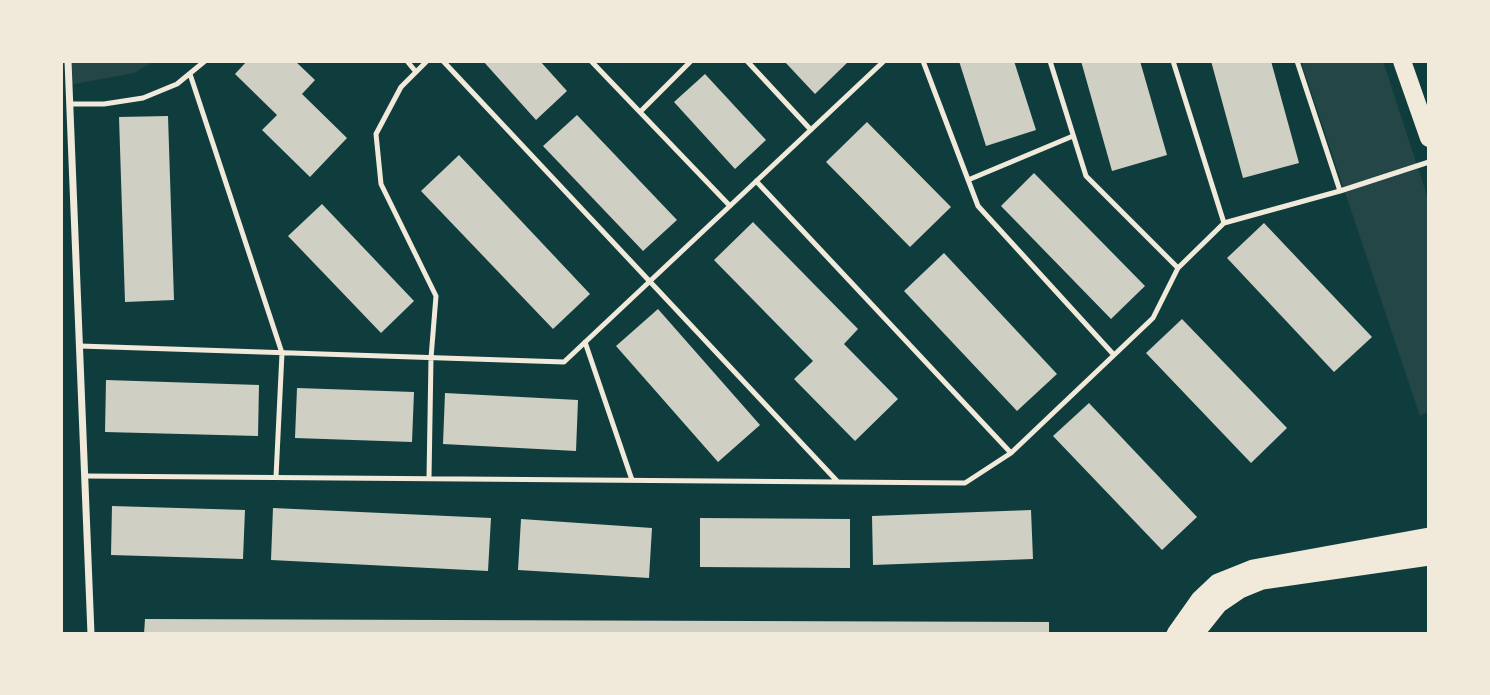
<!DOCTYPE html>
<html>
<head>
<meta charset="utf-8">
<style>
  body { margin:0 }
  #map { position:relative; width:1490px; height:695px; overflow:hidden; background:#0f3d3e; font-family:"Varela Round",sans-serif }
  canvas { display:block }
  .frame { position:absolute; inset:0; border:63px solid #f1e9da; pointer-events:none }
</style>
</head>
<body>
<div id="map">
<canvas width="1490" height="695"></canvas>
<div class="frame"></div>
</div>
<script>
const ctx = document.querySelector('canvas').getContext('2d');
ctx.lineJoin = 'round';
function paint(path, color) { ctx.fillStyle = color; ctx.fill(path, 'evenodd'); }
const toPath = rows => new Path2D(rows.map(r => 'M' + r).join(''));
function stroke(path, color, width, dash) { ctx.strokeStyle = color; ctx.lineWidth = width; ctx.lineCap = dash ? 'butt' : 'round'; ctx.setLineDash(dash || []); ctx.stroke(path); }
paint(toPath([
  [68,61,155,61,134,73,69,85],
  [1301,61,1383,61,1429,202,1429,411,1420,416]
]), '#244646');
paint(toPath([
  [247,61,295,61,315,80,302,94,347,138,310,177,262,130,277,115,235,74],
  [483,61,540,61,567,91,536,120],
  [784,61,849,61,815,94],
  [959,61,1014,61,1036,130,986,146],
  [1081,61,1140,61,1167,155,1112,171],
  [1211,61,1271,61,1299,163,1243,178],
  [705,74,766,140,735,169,674,102],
  [577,115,677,220,643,251,543,146],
  [168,116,174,300,125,302,119,117],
  [867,122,951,207,910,247,826,162],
  [459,155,590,294,553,329,421,191],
  [1034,173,1145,286,1111,319,1001,206],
  [322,204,414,301,381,333,288,236],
  [753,222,858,329,844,344,898,399,855,441,794,379,813,361,714,260],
  [1264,223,1372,337,1334,372,1227,258],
  [944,253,1057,374,1017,411,904,291],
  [658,309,760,425,718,462,616,346],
  [1182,319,1287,428,1251,463,1146,353],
  [106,380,259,385,258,436,105,432],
  [297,388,414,392,412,442,295,438],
  [445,393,578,400,576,451,443,444],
  [1089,403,1197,517,1162,550,1053,436],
  [112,506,245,510,243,559,111,555],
  [273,508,491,518,488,571,271,560],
  [1031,510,1033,559,873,565,872,516],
  [700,518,850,519,850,568,700,567],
  [521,519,652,528,649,578,518,570],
  [145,619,1049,622,1049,634,144,634]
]), '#cfcfc3');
stroke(toPath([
  [407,61,416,72],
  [427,61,401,87,376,134,381,184,436,296,431,358,429,478],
  [443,61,837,481],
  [591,61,730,206],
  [747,61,811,130],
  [923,61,978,206,1114,355],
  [1050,61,1086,176,1178,268],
  [1173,61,1224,223],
  [1297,61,1340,191],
  [190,74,282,353,276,477],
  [70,104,104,104,143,98,177,84,205,61],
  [640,112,691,61],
  [968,180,1073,136],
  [756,181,1011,453],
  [585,342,632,480],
  [80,346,564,362,884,61],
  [85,476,965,483,1011,453,1153,318,1178,268,1224,223,1340,191,1429,162]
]), '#f1e9da', 5);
stroke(toPath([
  [68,61,91,634]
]), '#f1e9da', 7);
stroke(toPath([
  [1402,61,1429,138]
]), '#f1e9da', 18);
stroke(toPath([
  [1176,634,1200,600,1218,583,1253,569,1429,537],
  [1194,634,1218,604,1240,589,1262,580,1429,556]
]), '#f1e9da', 19);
</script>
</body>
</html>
